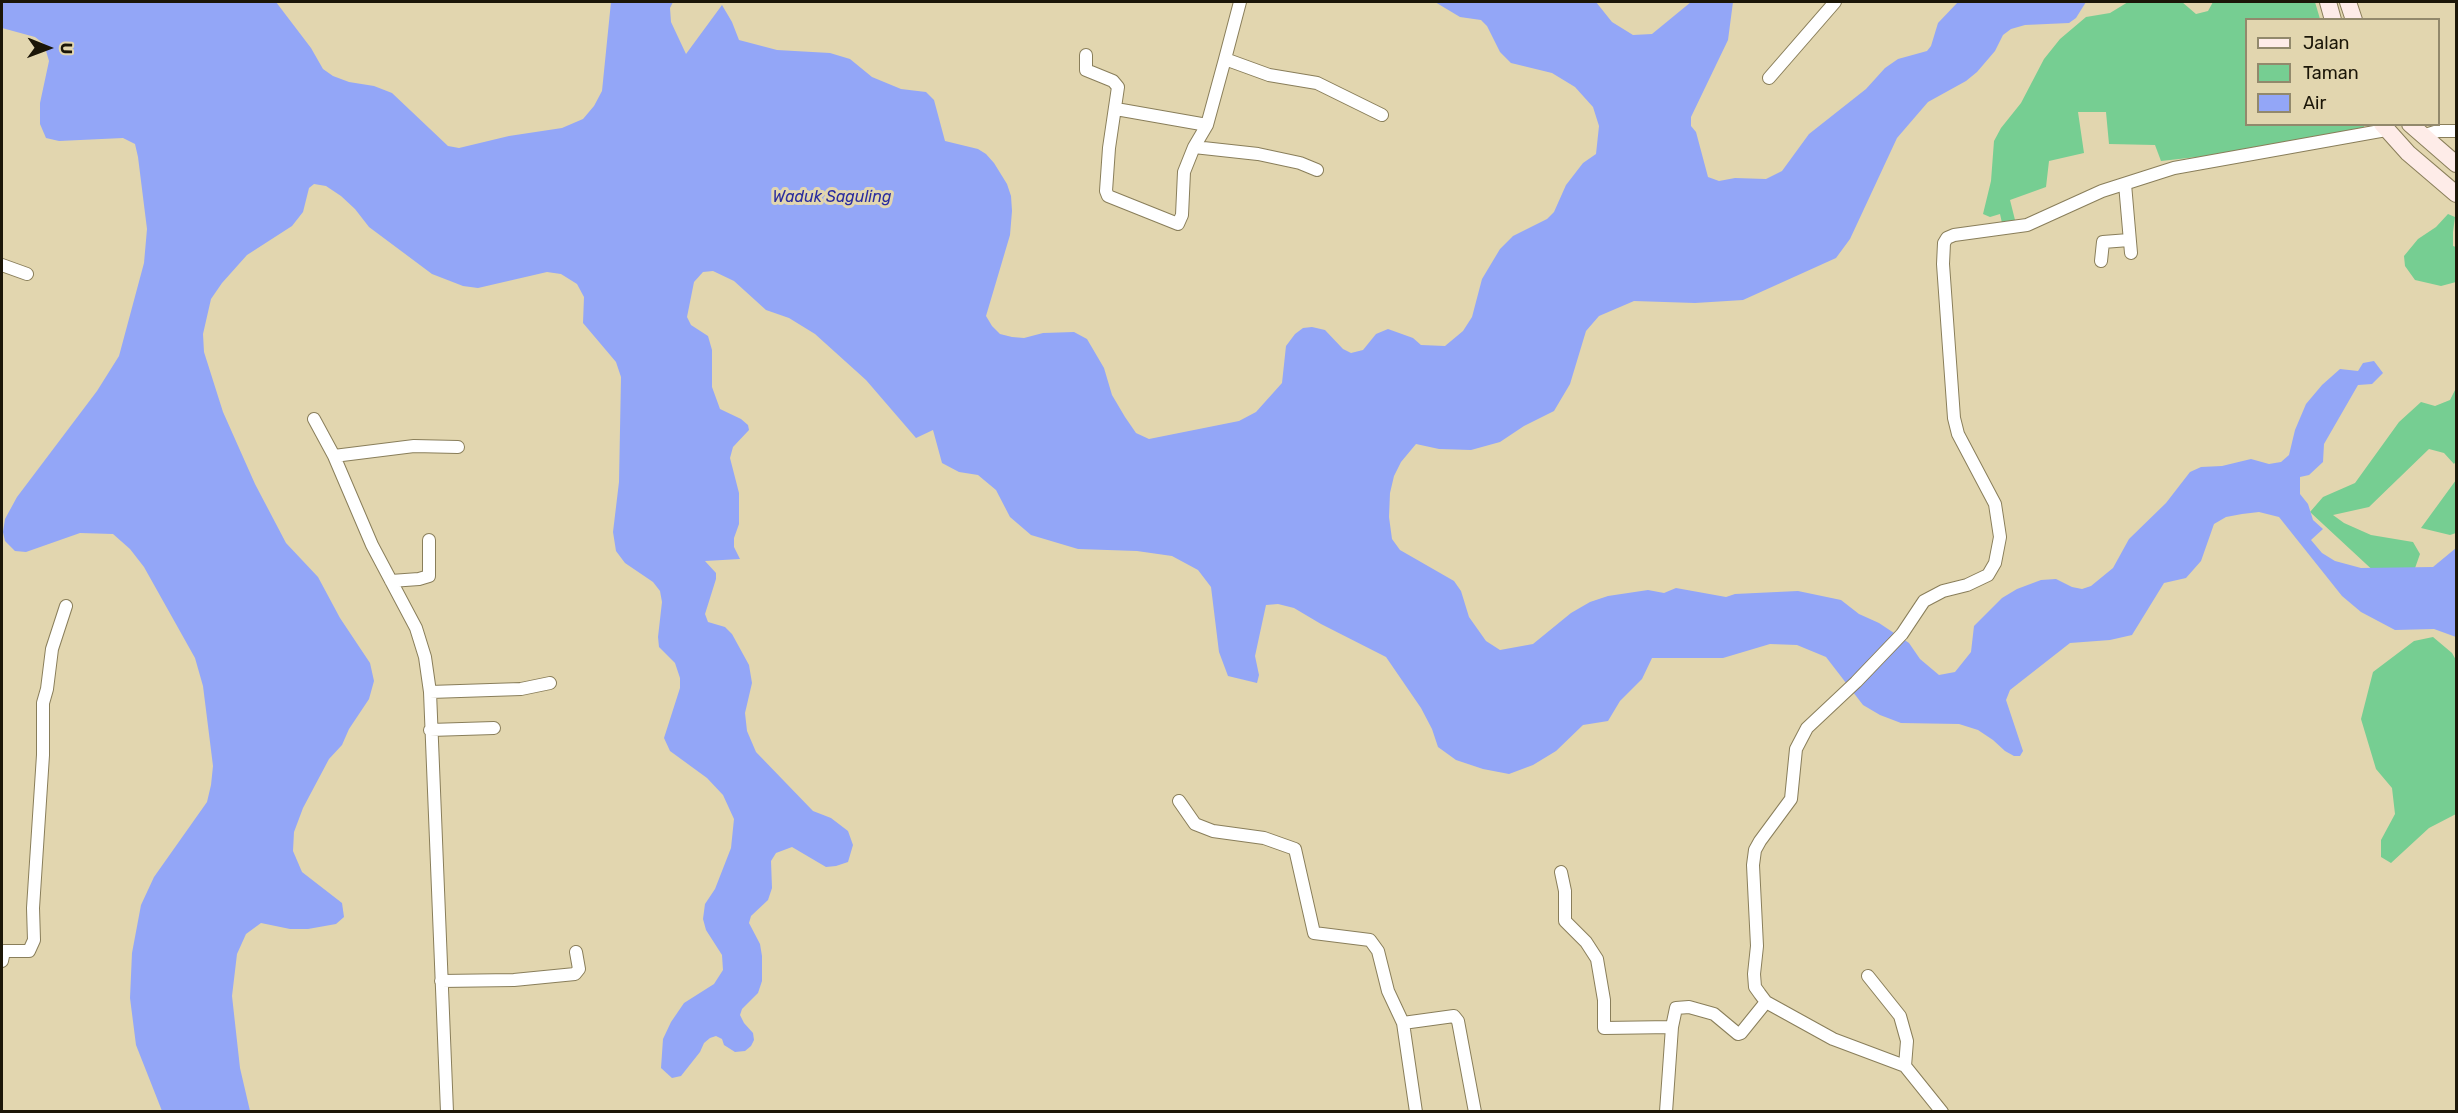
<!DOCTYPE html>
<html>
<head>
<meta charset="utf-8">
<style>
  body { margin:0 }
  #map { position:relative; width:2458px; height:1113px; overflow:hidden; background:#e2d6af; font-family:Rubik,sans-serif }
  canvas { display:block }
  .frame { position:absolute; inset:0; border:3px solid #1b1608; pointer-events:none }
  .legend { position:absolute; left:2245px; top:18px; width:195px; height:108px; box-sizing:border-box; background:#e2d6af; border:2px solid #92896c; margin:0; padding:8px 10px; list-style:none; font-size:18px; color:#1b1608 }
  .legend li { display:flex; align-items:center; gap:12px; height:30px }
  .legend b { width:30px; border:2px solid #92896c }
  .north { position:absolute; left:18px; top:18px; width:60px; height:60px; -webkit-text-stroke:4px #e2d6af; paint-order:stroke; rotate:91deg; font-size:16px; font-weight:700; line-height:24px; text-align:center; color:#1b1608 }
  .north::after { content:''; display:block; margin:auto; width:21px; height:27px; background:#1b1608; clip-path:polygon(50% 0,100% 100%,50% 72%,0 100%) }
</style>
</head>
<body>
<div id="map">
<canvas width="2458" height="1113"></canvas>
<div class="frame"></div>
<ul class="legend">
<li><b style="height:8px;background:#feece8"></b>Jalan</li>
<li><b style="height:16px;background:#76ce92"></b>Taman</li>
<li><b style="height:16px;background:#93a6f7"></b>Air</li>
</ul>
<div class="north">U</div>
</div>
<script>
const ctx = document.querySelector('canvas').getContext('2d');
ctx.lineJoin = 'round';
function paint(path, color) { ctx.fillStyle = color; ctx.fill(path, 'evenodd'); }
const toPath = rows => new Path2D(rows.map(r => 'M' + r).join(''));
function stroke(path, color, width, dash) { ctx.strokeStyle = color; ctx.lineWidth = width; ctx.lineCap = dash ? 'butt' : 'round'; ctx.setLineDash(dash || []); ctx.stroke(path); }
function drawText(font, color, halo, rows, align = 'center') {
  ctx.font = font + ' Rubik,sans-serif'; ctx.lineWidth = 6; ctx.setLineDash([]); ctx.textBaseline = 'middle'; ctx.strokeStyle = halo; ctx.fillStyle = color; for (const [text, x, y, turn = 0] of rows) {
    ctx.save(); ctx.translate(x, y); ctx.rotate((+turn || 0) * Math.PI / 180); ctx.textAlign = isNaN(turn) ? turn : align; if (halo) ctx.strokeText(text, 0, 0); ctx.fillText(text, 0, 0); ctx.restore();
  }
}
paint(toPath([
  [2128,2,2182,2,2196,14,2208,11,2213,2,2315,2,2320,19,2246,20,2246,124,2363,124,2366,131,2233,153,2161,161,2155,145,2109,144,2106,112,2078,112,2084,153,2049,161,2046,187,2010,200,2015,220,2002,223,2000,214,1990,217,1983,214,1991,181,1994,141,2001,128,2021,103,2044,59,2060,39,2086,17,2110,13],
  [2448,214,2455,217,2453,232,2453,246,2456,247,2456,282,2441,286,2415,280,2405,266,2404,256,2418,239,2436,227],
  [2456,388,2456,461,2454,464,2444,453,2429,449,2369,507,2333,515,2344,523,2371,535,2413,542,2420,554,2414,571,2379,576,2310,512,2323,497,2355,483,2399,422,2421,402,2435,406,2450,400],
  [2456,480,2456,533,2450,535,2421,528],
  [2433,637,2452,653,2456,660,2456,814,2429,828,2391,863,2381,857,2381,840,2395,814,2392,788,2376,769,2361,719,2373,672,2414,641]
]), '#76ce92');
paint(toPath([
  [2,2,276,2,311,48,323,69,333,76,349,82,374,86,392,93,448,146,459,148,509,136,562,128,583,119,594,106,602,91,611,2,673,2,670,8,671,22,686,54,722,5,732,22,739,40,777,50,830,53,850,59,872,77,901,89,926,92,934,100,945,141,978,149,986,154,994,163,1007,184,1011,196,1012,211,1010,235,986,316,992,326,1000,334,1012,337,1024,338,1043,333,1074,332,1087,339,1104,368,1112,395,1125,417,1136,433,1149,439,1239,421,1256,412,1282,383,1286,346,1295,334,1303,328,1312,327,1325,330,1343,349,1351,353,1363,350,1376,334,1388,329,1413,338,1421,345,1445,346,1463,331,1472,317,1482,279,1500,249,1513,236,1547,219,1554,212,1566,185,1583,163,1596,154,1599,126,1593,107,1575,87,1552,73,1511,63,1500,52,1487,26,1481,20,1460,17,1435,2,1596,2,1612,22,1633,35,1652,34,1691,2,1733,2,1728,40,1691,117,1691,126,1696,132,1708,177,1719,181,1735,178,1766,179,1782,171,1809,134,1866,89,1885,68,1898,59,1927,51,1931,46,1938,23,1958,2,2086,2,2076,18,2069,23,2025,25,2011,29,2003,35,1995,51,1977,72,1966,81,1928,102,1897,138,1850,239,1836,258,1743,300,1695,303,1634,301,1599,316,1586,331,1570,384,1554,411,1524,426,1500,442,1471,450,1439,449,1416,444,1401,462,1394,476,1390,493,1389,517,1392,539,1400,550,1454,581,1461,591,1469,617,1486,641,1500,650,1533,644,1571,613,1590,602,1608,596,1648,590,1664,593,1676,588,1726,597,1735,594,1798,591,1841,600,1859,614,1879,623,1909,643,1920,659,1939,675,1955,672,1971,652,1974,626,2002,598,2017,589,2041,580,2056,579,2072,587,2082,589,2091,586,2113,568,2129,539,2166,503,2190,472,2201,467,2222,466,2251,459,2269,464,2281,462,2289,455,2295,430,2306,404,2322,385,2340,369,2358,371,2363,363,2374,361,2383,373,2372,384,2358,385,2324,444,2323,462,2309,475,2300,477,2300,494,2308,504,2313,520,2323,529,2311,540,2322,553,2335,561,2361,568,2433,567,2456,548,2456,637,2434,629,2395,630,2361,612,2342,596,2279,517,2259,512,2242,514,2226,517,2214,524,2201,561,2186,578,2164,583,2132,635,2110,640,2070,643,2010,690,2006,700,2023,751,2020,756,2014,756,2005,751,1993,740,1978,730,1959,724,1901,723,1880,715,1863,705,1826,657,1797,645,1770,644,1723,658,1652,658,1642,679,1620,701,1608,721,1583,725,1556,751,1533,765,1509,774,1483,769,1456,760,1438,747,1432,729,1421,708,1386,657,1321,624,1294,608,1278,604,1266,605,1255,656,1259,675,1257,683,1228,676,1219,652,1211,587,1198,570,1172,556,1137,551,1078,549,1031,535,1010,517,996,490,978,475,959,472,942,463,933,430,916,438,866,380,815,334,789,318,766,310,734,281,713,271,703,272,694,282,687,317,691,325,708,336,712,350,712,387,720,409,741,419,748,425,749,430,733,447,730,458,739,493,739,524,734,538,734,547,740,559,705,561,716,573,716,579,705,614,708,622,725,627,732,634,749,665,752,683,745,713,747,731,756,752,813,811,831,818,848,831,853,845,848,862,836,866,826,867,792,847,776,853,771,861,772,888,768,900,751,916,749,923,760,944,762,956,762,981,758,993,742,1009,740,1015,744,1023,753,1033,754,1040,751,1046,745,1051,735,1052,724,1045,722,1039,716,1036,710,1038,704,1043,700,1052,681,1076,672,1078,661,1068,663,1039,671,1022,684,1003,714,984,723,970,722,955,706,930,703,919,705,904,715,889,731,848,734,819,723,795,707,778,670,751,664,738,680,688,680,678,675,663,659,647,658,637,662,602,660,591,653,582,625,563,616,551,613,532,619,482,621,377,616,362,583,323,584,297,577,284,561,274,547,272,478,288,463,286,432,274,369,227,355,209,341,196,326,186,314,184,309,188,303,212,292,226,247,255,222,283,211,299,203,334,204,352,223,412,255,484,286,543,318,577,340,618,370,663,374,681,369,699,349,729,342,745,329,759,303,808,294,832,293,851,302,872,342,903,344,917,336,924,308,929,290,929,261,923,246,934,237,954,232,996,240,1068,250,1111,162,1111,136,1045,130,998,132,953,141,905,154,877,207,802,211,785,213,766,203,686,195,658,144,567,130,549,113,534,80,533,26,552,15,551,5,541,3,532,5,519,17,497,97,391,119,356,144,263,147,229,138,157,135,144,123,138,59,141,46,138,40,124,40,103,49,61,44,44,35,37,2,28]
]), '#93a6f7');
const street = toPath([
  [1240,2,1225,59,1269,75,1317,83,1382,115],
  [1086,55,1086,70,1113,81,1118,87,1109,148,1106,191,1108,196,1178,224,1182,215,1184,172,1194,147],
  [1225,59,1207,125,1194,147,1258,154,1300,163,1317,170],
  [1769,78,1835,2],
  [1116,109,1207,125],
  [2422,136,2438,131,2456,131],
  [2125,184,2131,253],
  [2101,261,2103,242,2129,240],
  [2,265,27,274],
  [314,419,334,456,372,545,416,628,425,657,430,692,447,1112],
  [334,456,414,446,458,447],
  [391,581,419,579,429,576,429,540],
  [430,692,521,689,550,683],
  [430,730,494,728],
  [1179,801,1195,824,1213,831,1264,838,1295,849,1314,933,1370,940,1378,951,1388,991,1403,1023],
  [1561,872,1565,891,1565,921,1586,942,1597,959,1604,1000,1604,1028,1672,1027],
  [2,961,4,951,29,951,34,940,33,908,43,755,43,703,47,689,52,649,66,606],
  [1868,976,1900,1016,1907,1041,1905,1066],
  [441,981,514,980,575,974,579,969,576,952],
  [1416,1112,1403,1023,1454,1016,1458,1021,1475,1112],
  [1666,1112,1672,1027,1676,1008,1689,1007,1714,1014,1738,1034,1741,1033,1766,1002],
  [1942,1112,1905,1066,1833,1039,1766,1002,1760,994,1755,987,1754,974,1757,946,1753,865,1755,850,1760,841,1791,799,1796,749,1807,728,1856,682,1902,634,1924,601,1943,591,1967,585,1988,575,1995,563,2000,537,1995,504,1958,434,1954,418,1943,264,1944,243,1947,238,1954,235,2027,225,2102,191,2174,168,2386,130]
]);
const secondary = toPath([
  [2328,2,2333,20],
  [2348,2,2354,20],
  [2382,124,2408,153,2456,194],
  [2410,124,2456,164]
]);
stroke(street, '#897e5a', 14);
stroke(secondary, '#897e5a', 18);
stroke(street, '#fff', 12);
stroke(secondary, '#feece8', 16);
drawText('italic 16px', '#2a2c9f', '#e2d6af', [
  ["Waduk Saguling",832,197]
]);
</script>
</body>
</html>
